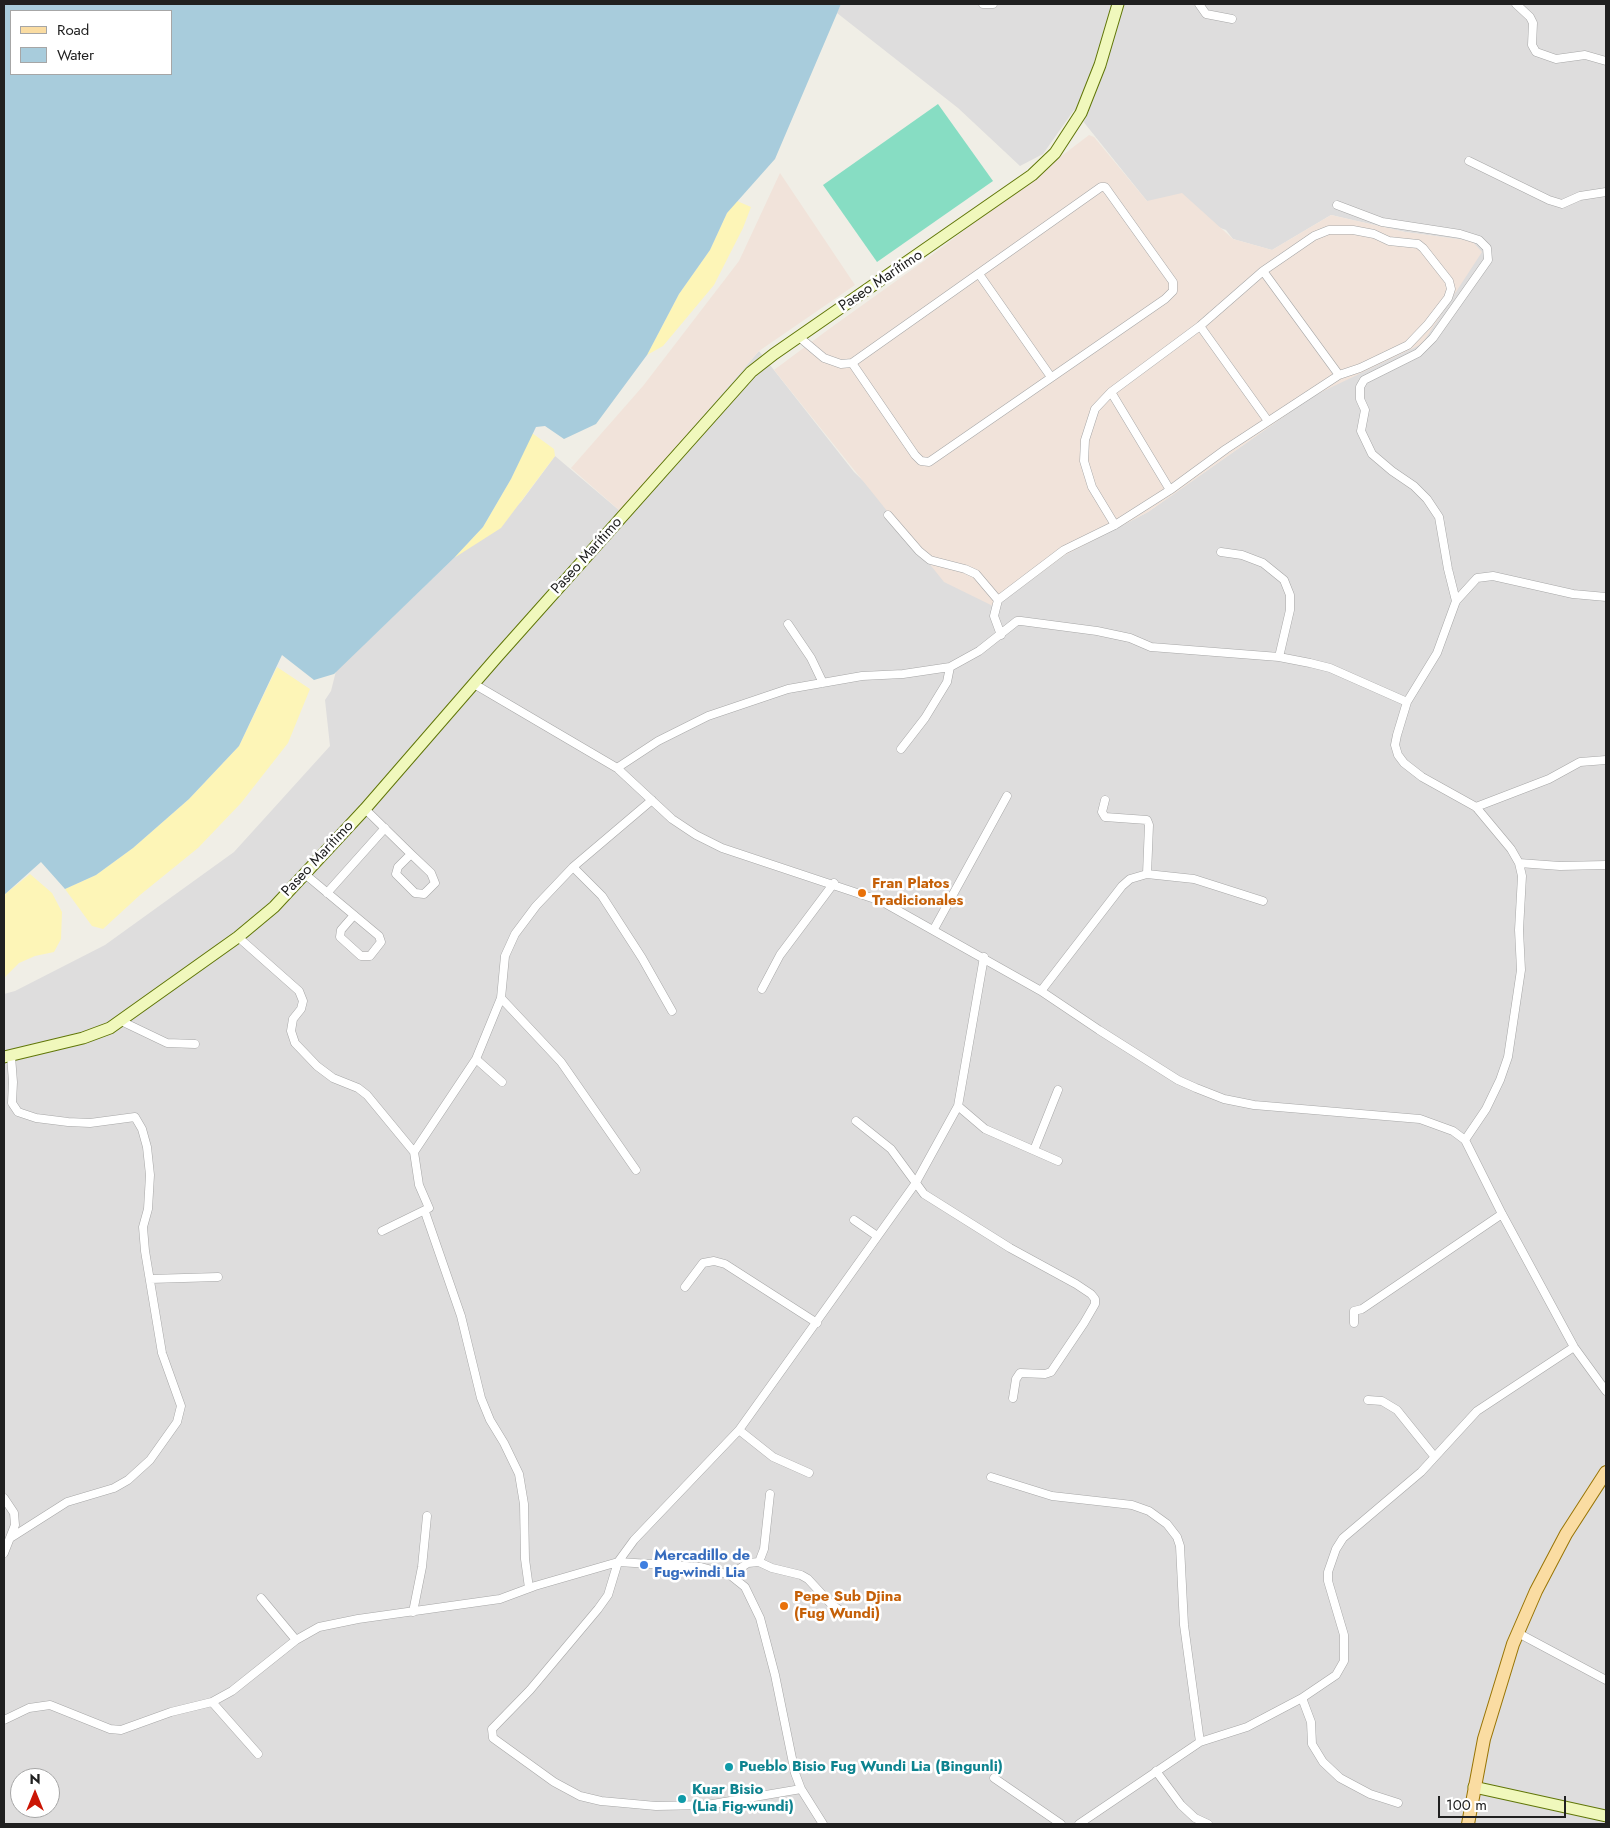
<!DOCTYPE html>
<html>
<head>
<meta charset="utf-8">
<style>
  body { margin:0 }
  #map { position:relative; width:1610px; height:1828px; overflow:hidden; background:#f0eee6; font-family:Jost,sans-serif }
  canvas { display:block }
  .frame { position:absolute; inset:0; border:5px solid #202020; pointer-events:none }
  .legend { position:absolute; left:10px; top:10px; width:162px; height:65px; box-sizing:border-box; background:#fff; border:1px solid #a6a6a6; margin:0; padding:6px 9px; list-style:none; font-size:15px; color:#202020 }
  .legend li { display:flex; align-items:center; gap:10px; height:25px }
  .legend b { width:25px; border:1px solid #a6a6a6 }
  .north { position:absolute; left:10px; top:1768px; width:50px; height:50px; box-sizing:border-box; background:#fff; border:1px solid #a6a6a6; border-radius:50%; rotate:0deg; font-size:14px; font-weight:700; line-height:20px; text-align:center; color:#202020 }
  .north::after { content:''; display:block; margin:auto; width:18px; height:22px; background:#cb1605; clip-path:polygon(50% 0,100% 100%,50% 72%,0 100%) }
  .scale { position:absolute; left:1438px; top:1796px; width:128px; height:22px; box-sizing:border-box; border:2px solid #202020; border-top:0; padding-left:6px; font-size:15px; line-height:18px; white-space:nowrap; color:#202020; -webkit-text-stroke:4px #fff; paint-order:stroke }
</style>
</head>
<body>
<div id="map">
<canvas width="1610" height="1828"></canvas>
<div class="frame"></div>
<ul class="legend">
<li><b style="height:6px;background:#fadca2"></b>Road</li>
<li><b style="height:14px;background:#a8ccdc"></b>Water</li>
</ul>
<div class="north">N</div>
<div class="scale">100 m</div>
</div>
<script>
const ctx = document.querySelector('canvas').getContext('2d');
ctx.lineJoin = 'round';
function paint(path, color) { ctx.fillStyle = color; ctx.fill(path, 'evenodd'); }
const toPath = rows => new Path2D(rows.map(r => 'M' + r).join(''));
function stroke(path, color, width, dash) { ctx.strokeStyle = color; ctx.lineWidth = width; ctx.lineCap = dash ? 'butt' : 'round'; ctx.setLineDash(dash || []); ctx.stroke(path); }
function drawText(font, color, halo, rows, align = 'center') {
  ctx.font = font + ' Jost,sans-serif'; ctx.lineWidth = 5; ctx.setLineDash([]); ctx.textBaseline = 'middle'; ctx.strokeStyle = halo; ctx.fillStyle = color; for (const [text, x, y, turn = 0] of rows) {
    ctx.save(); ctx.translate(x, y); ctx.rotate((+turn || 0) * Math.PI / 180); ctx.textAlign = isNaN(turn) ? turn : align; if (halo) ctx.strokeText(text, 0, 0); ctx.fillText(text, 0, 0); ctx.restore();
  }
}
paint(toPath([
  [841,4,1606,4,1606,1824,4,1824,4,994,15,991,105,945,234,852,330,746,325,700,331,691,336,671,456,556,521,502,555,456,620,511,759,351,854,472,995,607,1065,555,1148,512,1313,396,1363,370,1472,241,1405,232,1331,215,1272,250,1233,239,1226,230,1147,201,1074,110,1043,154,1020,166,958,108,837,13],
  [20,1778,50,1778,50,1808,20,1808]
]), '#dedddd');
paint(toPath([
  [1089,135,1094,137,1147,201,1182,193,1233,239,1272,250,1331,215,1405,232,1472,241,1482,252,1422,344,1313,396,1148,512,1065,555,995,607,944,582,774,370,829,329,924,261],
  [780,173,855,285,759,351,620,511,571,468,643,386,739,261]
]), '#f1e3da');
paint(toPath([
  [737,201,751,207,743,228,714,285,663,346,647,355,679,294,710,250,727,213],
  [532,433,554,449,555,456,501,528,454,558,483,527,511,479],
  [277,667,310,689,288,743,241,803,198,848,140,895,103,929,92,926,65,889,96,875,133,848,189,799,239,746],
  [30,874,52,893,62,912,61,939,54,952,35,956,19,963,4,978,4,895]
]), '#fdf5b7');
paint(toPath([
  [938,104,993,181,877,262,823,185]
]), '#87ddc3');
paint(toPath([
  [4,4,841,4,775,159,727,213,710,250,679,294,647,355,596,424,564,439,545,426,536,427,511,479,483,527,454,558,334,674,314,680,282,655,239,746,189,799,133,848,96,875,65,889,41,862,4,895],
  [11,11,171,11,171,74,11,74]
]), '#a8ccdc');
const street = toPath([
  [983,4,993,4],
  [1199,4,1206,14,1232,19],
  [1516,4,1530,17,1533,23,1532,45,1536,52,1556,59,1585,55,1606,61],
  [1469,161,1549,200,1562,204,1580,196,1606,192],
  [1337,205,1382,222,1460,234,1479,240,1487,248,1488,260,1433,338,1418,353,1364,380,1360,387,1360,399,1365,410,1361,431,1372,454,1392,471,1414,486,1427,499,1439,517,1448,569,1456,601],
  [1263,271,1339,375],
  [979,274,1051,377],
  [1200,326,1268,421],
  [799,337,824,358,841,364,852,363,915,455,921,461,929,462,1165,299,1173,291,1173,282,1108,191,1105,187,1101,187,852,363],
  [1111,392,1170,490],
  [888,515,919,551,930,560,965,569,976,574,998,600],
  [1221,552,1242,555,1263,563,1284,580,1290,595,1290,610,1279,657],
  [788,624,811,658,823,683],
  [1001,635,994,616,998,600,1064,550,1115,525,1170,490,1226,449,1339,375,1360,368,1408,345,1428,324,1448,298,1451,289,1449,281,1423,248,1418,244,1389,241,1374,234,1353,230,1329,230,1314,236,1263,271,1200,326,1111,392,1095,409,1085,440,1084,461,1092,487,1115,525],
  [474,684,617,768,672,819,696,835,722,848,881,901,1041,991,1099,1030,1178,1080,1196,1088,1224,1099,1254,1105,1420,1119,1453,1131,1465,1140,1502,1214,1574,1347,1606,1391],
  [901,749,925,718,947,682,950,667],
  [617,768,658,741,708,716,788,689,862,676,903,674,950,667,979,651,1017,621,1021,621,1097,631,1130,638,1151,647,1279,657,1310,663,1330,668,1407,702],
  [1105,800,1102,812,1105,817,1147,820,1149,825,1147,874],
  [1476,807,1549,779,1580,762,1606,760],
  [365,809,411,854,431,873,435,883,424,894,415,893,396,874,398,867,411,854],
  [1519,863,1560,866,1606,865],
  [573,867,602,896,642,958,672,1011],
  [306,875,379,936,381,942,370,956,361,956,340,937,341,930,354,915],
  [327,893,385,828],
  [934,929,1007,796],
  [238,937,299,991,303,1001,301,1009,293,1019,291,1031,295,1043,317,1066,333,1078,358,1088,367,1095,414,1152],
  [762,989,780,955,834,883],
  [1041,991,1122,886,1130,879,1147,874,1194,879,1263,901],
  [501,998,561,1062,636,1170],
  [121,1021,167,1043,195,1044],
  [11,1056,13,1082,12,1103,18,1112,36,1118,68,1122,90,1123,135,1117,142,1129,147,1147,150,1175,148,1209,143,1227,145,1251,162,1353,181,1406,177,1422,150,1460,128,1480,114,1488,67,1502,12,1537],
  [476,1059,502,1082],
  [958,1106,985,1129,1058,1161],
  [856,1121,891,1149,924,1194,1010,1248,1076,1284,1091,1294,1095,1299,1095,1304,1084,1323,1051,1372,1045,1374,1020,1373,1016,1379,1013,1398],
  [1465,1140,1486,1109,1500,1080,1508,1057,1521,970,1519,930,1522,876,1519,863,1511,849,1476,807,1422,777,1404,763,1398,755,1395,745,1397,735,1407,702,1437,653,1456,601,1477,578,1493,576,1573,594,1606,597],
  [1034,1150,1058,1090],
  [425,1212,461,1316,481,1398,490,1420,504,1443,519,1474,524,1504,525,1559,529,1588],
  [854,1220,877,1236],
  [382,1231,429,1208,419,1185,414,1152,476,1059,501,998,505,956,515,934,536,906,573,867,652,800],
  [150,1279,218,1277],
  [685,1287,703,1263,714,1261,725,1264,817,1323],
  [1354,1323,1354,1311,1362,1309,1502,1214],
  [1368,1400,1382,1401,1397,1410,1434,1456],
  [739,1430,773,1457,809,1473],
  [991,1477,1052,1496,1132,1505,1149,1511,1167,1524,1177,1537,1180,1546,1184,1625,1200,1742],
  [4,1498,14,1513,15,1525,4,1553],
  [618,1562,608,1595,598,1609,530,1690,492,1729,493,1738,554,1782,580,1796,601,1801,656,1806,707,1805,801,1789],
  [759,1562,764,1549,770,1494],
  [730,1575,748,1563,759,1562,772,1568,801,1575,808,1579,831,1604,847,1615],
  [261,1598,296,1640],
  [413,1612,422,1567,427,1516],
  [1518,1633,1606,1680],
  [1302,1698,1311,1722,1312,1744,1323,1762,1340,1778,1370,1794,1398,1803],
  [212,1702,258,1754],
  [4,1720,29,1708,50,1705,110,1729,121,1730,171,1712,212,1702,232,1691,296,1640,319,1627,358,1619,500,1599,535,1586,618,1562],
  [1156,1771,1181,1805,1195,1818,1208,1824],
  [994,1778,1061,1824],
  [823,1824,801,1789,795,1773,775,1675,760,1618,745,1587,730,1575,701,1567,618,1562,634,1540,739,1430,915,1184,958,1106,984,957],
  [1079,1824,1200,1742,1247,1727,1302,1698,1336,1675,1344,1661,1344,1635,1328,1581,1328,1572,1336,1549,1343,1538,1421,1472,1477,1411,1574,1347]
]);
const secondary = toPath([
  [4,1057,83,1038,110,1028,238,937,274,907,365,809,497,657,751,372,774,354,1032,175,1055,153,1081,113,1100,65,1118,4],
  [1474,1787,1606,1816]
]);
const primary = toPath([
  [1468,1824,1484,1739,1513,1644,1536,1591,1566,1534,1606,1472]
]);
stroke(street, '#a7a7a7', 9);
stroke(secondary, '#607608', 13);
stroke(primary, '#987404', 14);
stroke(street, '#fff', 8);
stroke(secondary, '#f0f8bc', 11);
stroke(primary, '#fadca2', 12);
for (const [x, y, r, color] of [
  [862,893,5,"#e8710a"],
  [644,1565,5,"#3f7fe0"],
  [784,1606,5,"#e8710a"],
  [729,1767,5,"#0f9aa8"],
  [682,1799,5,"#0f9aa8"]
]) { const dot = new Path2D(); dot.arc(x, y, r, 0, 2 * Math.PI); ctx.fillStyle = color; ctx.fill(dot); stroke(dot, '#fff', 2); }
drawText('15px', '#202020', '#fff', [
  ["Paseo Marítimo",881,281,-34],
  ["Paseo Marítimo",587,556,-48],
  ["Paseo Marítimo",318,859,-47]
]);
drawText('bold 15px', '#c56008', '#fff', [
  ["Fran Platos",872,884],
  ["Tradicionales",872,901],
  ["Pepe Sub Djina",794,1597],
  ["(Fug Wundi)",794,1614]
], 'left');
drawText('bold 15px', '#366cbe', '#fff', [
  ["Mercadillo de",654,1556],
  ["Fug-windi Lia",654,1573]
], 'left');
drawText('bold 15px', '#0d838f', '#fff', [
  ["Pueblo Bisio Fug Wundi Lia (Bingunli)",739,1767],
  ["Kuar Bisio",692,1790],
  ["(Lia Fig-wundi)",692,1807]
], 'left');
</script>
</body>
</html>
